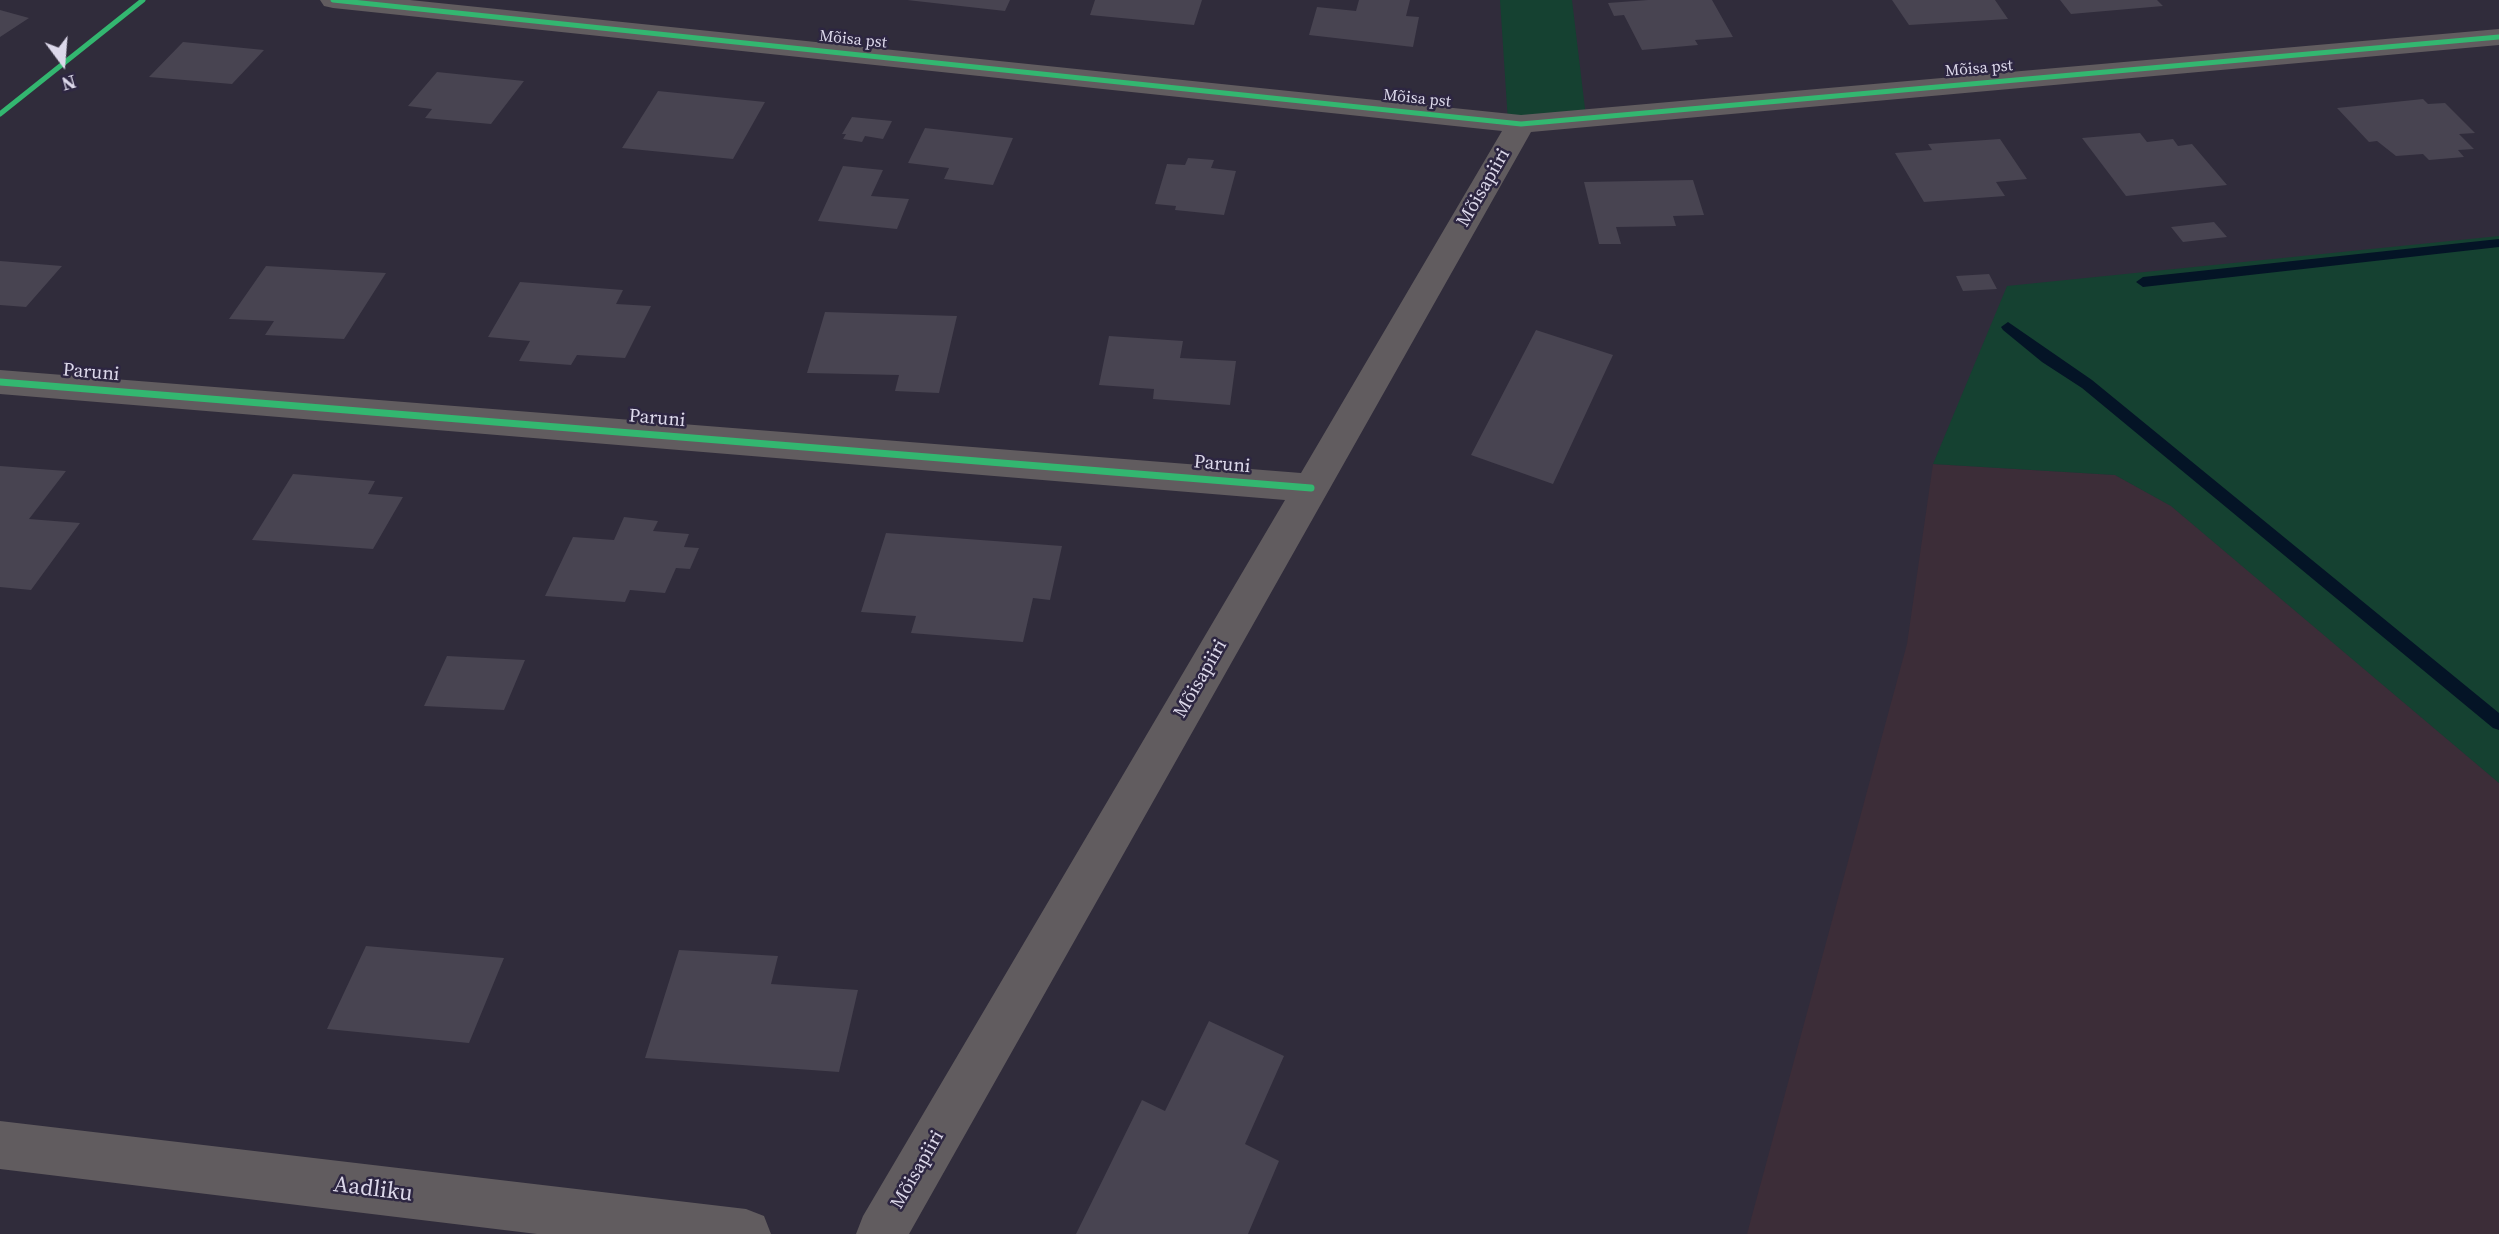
<!DOCTYPE html>
<html>
<head>
<meta charset="utf-8">
<style>
  body { margin:0 }
  #map { position:relative; width:2499px; height:1234px; overflow:hidden; background:#302c3b; font-family:"Source Serif 4",serif }
  canvas { display:block }
  .north { position:absolute; left:28px; top:28px; width:70px; height:70px; -webkit-text-stroke:5px #2d2641; paint-order:stroke; rotate:164deg; font-size:19px; font-weight:700; line-height:28px; text-align:center; color:#dcd8ea }
  .north::after { content:''; display:block; margin:auto; width:24px; height:32px; background:#dcd8ea; clip-path:polygon(50% 0,100% 100%,50% 72%,0 100%) }
</style>
</head>
<body>
<div id="map">
<canvas width="2499" height="1234"></canvas>
<div class="north">N</div>
</div>
<script>
const ctx = document.querySelector('canvas').getContext('2d');
ctx.lineJoin = 'round';
function paint(path, color) { ctx.fillStyle = color; ctx.fill(path, 'evenodd'); }
const toPath = rows => new Path2D(rows.map(r => 'M' + r).join(''));
function stroke(path, color, width, dash) { ctx.strokeStyle = color; ctx.lineWidth = width; ctx.lineCap = dash ? 'butt' : 'round'; ctx.setLineDash(dash || []); ctx.stroke(path); }
function drawText(font, color, halo, rows, align = 'center') {
  ctx.font = font + ' "Source Serif 4",serif'; ctx.lineWidth = 5; ctx.setLineDash([]); ctx.textBaseline = 'middle'; ctx.strokeStyle = halo; ctx.fillStyle = color; for (const [text, x, y, turn = 0] of rows) {
    ctx.save(); ctx.translate(x, y); ctx.rotate((+turn || 0) * Math.PI / 180); ctx.textAlign = isNaN(turn) ? turn : align; if (halo) ctx.strokeText(text, 0, 0); ctx.fillText(text, 0, 0); ctx.restore();
  }
}
paint(toPath([
  [1933,464,2115,475,2171,506,2499,783,2499,1234,1747,1234,1907,644]
]), '#3c2d38');
paint(toPath([
  [1500,0,1572,0,1586,117,1508,122],
  [2499,236,2499,783,2171,506,2115,475,1933,464,2007,286]
]), '#154131');
paint(toPath([
  [2499,239,2499,247,2143,287,2136,282,2143,277,2499,239],
  [2008,322,2092,380,2499,713,2499,730,2493,728,2082,388,2042,362,2003,330,2001,327,2008,322]
]), '#041426');
paint(toPath([
  [907,0,1010,0,1005,11],
  [1095,0,1202,0,1194,25,1090,15],
  [1359,0,1410,0,1406,16,1419,17,1413,47,1309,35,1317,7,1356,11],
  [1648,0,1712,0,1733,37,1695,40,1698,45,1642,50,1624,15,1614,16,1608,3],
  [1892,0,1995,0,2008,19,1909,25],
  [2060,0,2157,0,2163,6,2071,14],
  [0,10,29,18,0,37],
  [183,42,264,50,232,84,149,77],
  [437,72,524,81,491,124,425,118,432,109,408,106],
  [658,91,765,102,733,159,622,148],
  [2423,99,2428,104,2445,103,2475,133,2459,134,2474,149,2458,150,2464,157,2429,160,2423,154,2396,156,2377,141,2369,142,2337,108],
  [852,117,892,121,883,139,865,136,862,142,843,139,846,134,842,134],
  [925,128,1013,138,993,185,944,179,949,168,908,163],
  [2140,133,2147,142,2173,139,2178,146,2192,144,2227,185,2126,196,2082,138],
  [2000,139,2027,179,1996,182,2005,196,1924,202,1895,153,1932,150,1928,144],
  [1188,158,1214,160,1211,168,1236,171,1224,215,1175,210,1176,206,1155,204,1167,164,1185,165],
  [843,166,883,170,871,196,909,199,897,229,818,221],
  [1693,180,1704,215,1673,216,1676,226,1616,227,1621,244,1599,244,1584,182],
  [2214,222,2227,237,2183,242,2171,227],
  [0,261,62,266,26,307,0,305],
  [266,266,386,273,344,339,265,335,274,321,229,319],
  [1989,274,1997,289,1963,291,1956,276],
  [520,282,623,290,616,304,651,306,625,358,577,355,571,365,519,361,530,341,488,337],
  [825,312,957,316,939,393,895,391,899,375,807,373],
  [1536,330,1613,355,1553,484,1471,455],
  [1109,336,1183,341,1180,358,1236,361,1230,405,1153,399,1154,389,1099,385],
  [0,466,66,471,29,519,80,523,31,590,0,587],
  [293,474,375,481,368,494,403,497,373,549,252,540],
  [624,517,658,521,653,531,689,534,684,547,699,548,690,569,676,568,665,593,630,590,625,602,545,596,573,537,614,540],
  [886,533,1062,546,1050,600,1033,598,1023,642,911,633,916,616,861,612],
  [447,656,525,660,504,710,424,706],
  [366,946,504,958,469,1043,327,1029],
  [679,950,778,956,771,984,858,990,839,1072,645,1058],
  [1209,1021,1284,1056,1245,1144,1279,1161,1248,1234,1076,1234,1142,1100,1165,1111]
]), '#484451');
paint(toPath([
  [320,0,410,0,1521,115,2499,29,2499,45,1531,132,909,1234,856,1234,863,1216,1285,500,0,394,0,370,1301,473,1502,131,333,8,324,6,320,0],
  [0,1121,746,1209,764,1216,771,1234,537,1234,0,1169,0,1121]
]), '#615c5f');
stroke(toPath([
  [333,0,1521,124,2499,37],
  [0,114,143,0]
]), '#33b770', 5);
stroke(toPath([
  [0,382,1311,488]
]), '#33b770', 7);
drawText('16px', '#dcd8ea', '#2d2641', [
  ["Mõisa pst",853,40,6],
  ["Mõisa pst",1979,69,-5],
  ["Mõisa pst",1417,99,6]
]);
drawText('19px', '#dcd8ea', '#2d2641', [
  ["Mõisapiiri",1484,188,-60],
  ["Paruni",91,373,5],
  ["Paruni",657,419,5],
  ["Paruni",1222,465,5],
  ["Mõisapiiri",1201,679,-60],
  ["Mõisapiiri",918,1170,-60]
]);
drawText('23px', '#dcd8ea', '#2d2641', [
  ["Aadliku",373,1190,7]
]);
</script>
</body>
</html>
